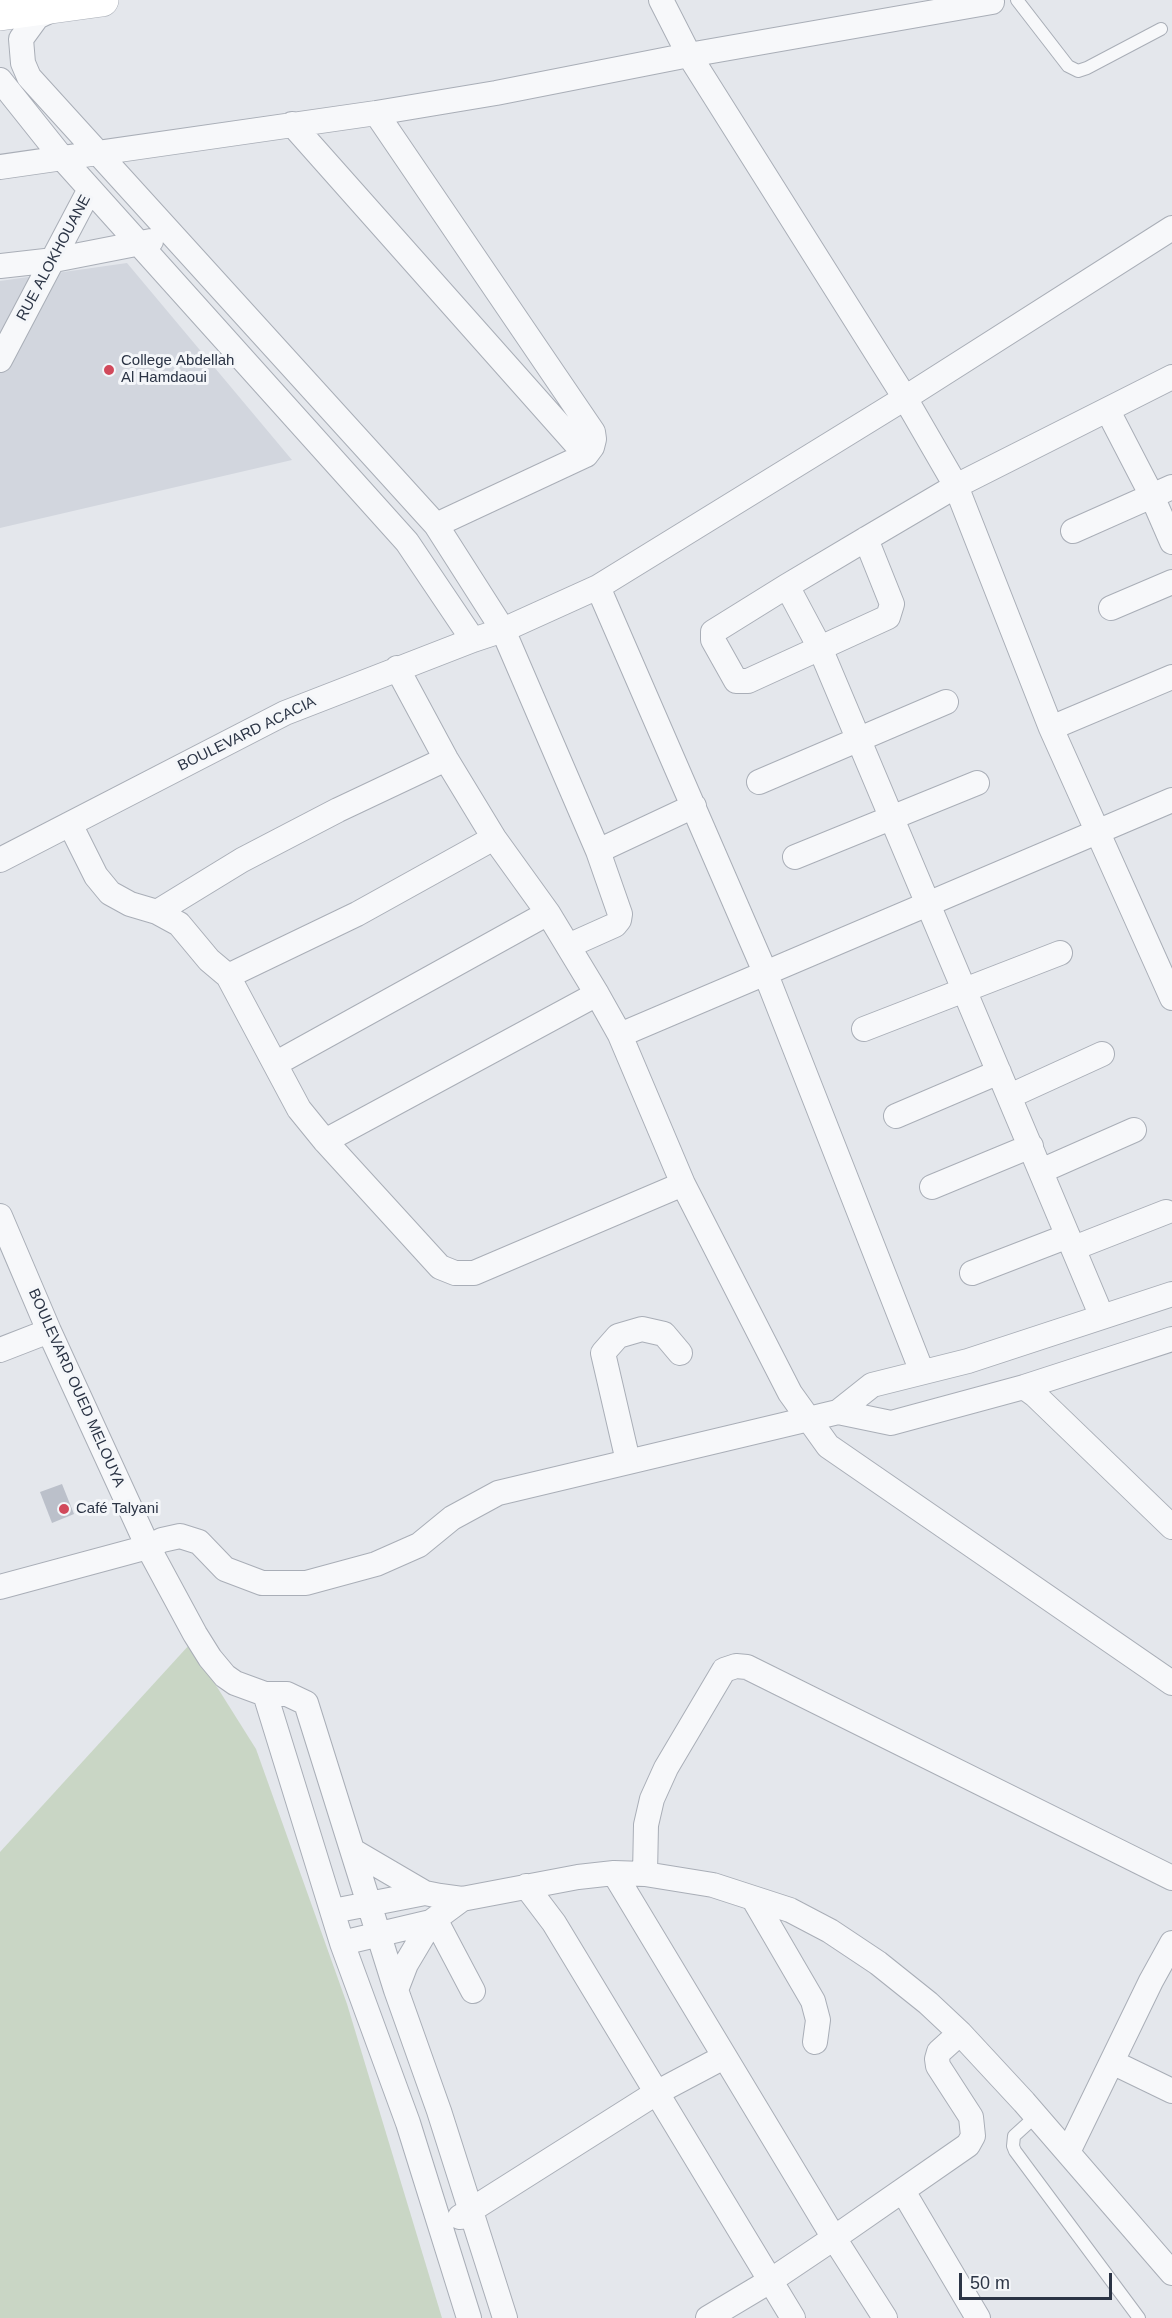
<!DOCTYPE html>
<html>
<head>
<meta charset="utf-8">
<style>
  body { margin:0 }
  #map { position:relative; width:1172px; height:2318px; overflow:hidden; background:#e4e7ec; font-family:Arial,sans-serif }
  canvas { display:block }
  .scale { position:absolute; left:959px; top:2273px; width:153px; height:27px; box-sizing:border-box; border:3px solid #2b3445; border-top:0; padding-left:8px; font-size:18px; line-height:21px; white-space:nowrap; color:#2b3445; -webkit-text-stroke:4px #f4f6f9; paint-order:stroke }
</style>
</head>
<body>
<div id="map">
<canvas width="1172" height="2318"></canvas>
<div class="scale">50 m</div>
</div>
<script>
const ctx = document.querySelector('canvas').getContext('2d');
ctx.lineJoin = 'round';
function paint(path, color) { ctx.fillStyle = color; ctx.fill(path, 'evenodd'); }
const toPath = rows => new Path2D(rows.map(r => 'M' + r).join(''));
function stroke(path, color, width, dash) { ctx.strokeStyle = color; ctx.lineWidth = width; ctx.lineCap = dash ? 'butt' : 'round'; ctx.setLineDash(dash || []); ctx.stroke(path); }
function drawText(font, color, halo, rows, align = 'center') {
  ctx.font = font + ' Arial,sans-serif'; ctx.lineWidth = 6; ctx.setLineDash([]); ctx.textBaseline = 'middle'; ctx.strokeStyle = halo; ctx.fillStyle = color; for (const [text, x, y, turn = 0] of rows) {
    ctx.save(); ctx.translate(x, y); ctx.rotate((+turn || 0) * Math.PI / 180); ctx.textAlign = isNaN(turn) ? turn : align; if (halo) ctx.strokeText(text, 0, 0); ctx.fillText(text, 0, 0); ctx.restore();
  }
}
paint(toPath([
  [127,263,292,460,0,528,0,281]
]), '#d2d6de');
paint(toPath([
  [190,1644,256,1749,347,2004,442,2318,0,2318,0,1852]
]), '#c9d6c5');
paint(toPath([
  [62,1484,74,1514,52,1523,40,1492]
]), '#bbc0ca');
const service = toPath([
  [1017,0,1068,66,1078,71,1087,68,1161,29],
  [1036,2116,1014,2136,1013,2146,1015,2151,1139,2318]
]);
const minor = toPath([
  [661,0,689,55,905,398,956,486,1172,377],
  [54,9,37,17,21,39,23,63,29,77,436,525,503,630,598,851],
  [0,80,63,159,407,542,473,640],
  [376,113,593,432,594,439,592,447,586,455,436,525],
  [292,124,586,455],
  [0,167,376,113,496,93,689,55,992,2],
  [0,266,54,260,151,241],
  [0,360,90,189],
  [1108,411,1152,496,1172,542],
  [1073,531,1172,487],
  [866,539,892,604,888,617,748,681,736,681,713,640,713,632,787,586,866,539,956,486,1051,728,1172,998],
  [787,586,820,648,1102,1317],
  [598,587,765,972,922,1372],
  [1111,608,1172,582],
  [397,668,446,759,494,838,548,913,597,994,620,1035,683,1184,790,1393,828,1446,1172,1683],
  [1051,728,1172,677],
  [759,782,946,702],
  [70,824,96,876,110,893,130,904,157,912,179,924,209,960,228,976,299,1109,325,1141,440,1267,455,1273,474,1273,683,1184],
  [795,857,977,783],
  [0,860,285,713,473,640,503,630,598,587,905,398,1172,228],
  [157,912,242,860,338,810,446,759],
  [568,946,615,925,619,920,620,914,598,851,694,806],
  [228,976,357,914,494,838],
  [864,1029,1060,953],
  [620,1035,1172,800],
  [275,1064,548,913],
  [1010,1096,1102,1054],
  [896,1116,999,1072],
  [325,1141,597,994],
  [1041,1171,1134,1130],
  [932,1187,1031,1146],
  [0,1216,49,1331,148,1547,195,1634,210,1658,225,1676,235,1683,265,1694,287,1694,306,1703,396,1990,439,2111,505,2318],
  [1074,1248,1166,1212],
  [972,1273,1068,1236],
  [0,1350,49,1331],
  [1024,1387,1035,1395,1172,1527],
  [838,1412,891,1423,1024,1387,1172,1339],
  [628,1461,603,1353,618,1336,642,1329,664,1334,680,1353],
  [0,1587,148,1547,162,1540,180,1536,199,1542,225,1569,262,1583,306,1583,376,1564,419,1545,452,1518,498,1493,838,1412,872,1385,968,1361,1172,1294],
  [265,1694,342,1943,408,2123,469,2318],
  [355,1852,425,1893,440,1896,462,1899,578,1877,614,1873,645,1874,713,1885,790,1910,830,1931,878,1963,928,2003,960,2033,1024,2102,1172,2273],
  [614,1873,834,2238,885,2318],
  [645,1874,646,1825,652,1799,666,1768,724,1670,736,1666,747,1667,1172,1878],
  [526,1886,554,1923,793,2318],
  [753,1898,813,2001,818,2020,815,2042],
  [333,1911,425,1893],
  [435,1919,473,1991],
  [342,1943,431,1922],
  [396,1990,406,1964,431,1922,462,1899],
  [1112,2062,1172,2091],
  [1068,2152,1151,1981,1172,1943],
  [903,2191,978,2318],
  [460,2217,656,2093,724,2057],
  [708,2318,770,2281,834,2238,968,2145,973,2136,971,2117,938,2066,937,2059,939,2052,960,2033]
]);
const secondary = toPath([
  [0,14,102,0]
]);
stroke(service, '#a9aeb7', 14);
stroke(minor, '#a9aeb7', 26);
stroke(secondary, '#a9aeb7', 34);
stroke(service, '#f7f8fa', 12);
stroke(minor, '#f7f8fa', 24);
stroke(secondary, '#fff', 33);
for (const [x, y, r, color] of [
  [109,370,6,"#d1495b"],
  [64,1509,6,"#d1495b"]
]) { const dot = new Path2D(); dot.arc(x, y, r, 0, 2 * Math.PI); ctx.fillStyle = color; ctx.fill(dot); stroke(dot, '#f4f6f9', 2); }
drawText('15px', '#2b3445', '#f4f6f9', [
  ["RUE ALOKHOUANE",54,258,-62],
  ["BOULEVARD ACACIA",247,734,-26],
  ["BOULEVARD OUED MELOUYA",76,1388,66]
]);
drawText('15px', '#2b3445', '#f4f6f9', [
  ["College Abdellah",121,361],
  ["Al Hamdaoui",121,378],
  ["Café Talyani",76,1509]
], 'left');
</script>
</body>
</html>
